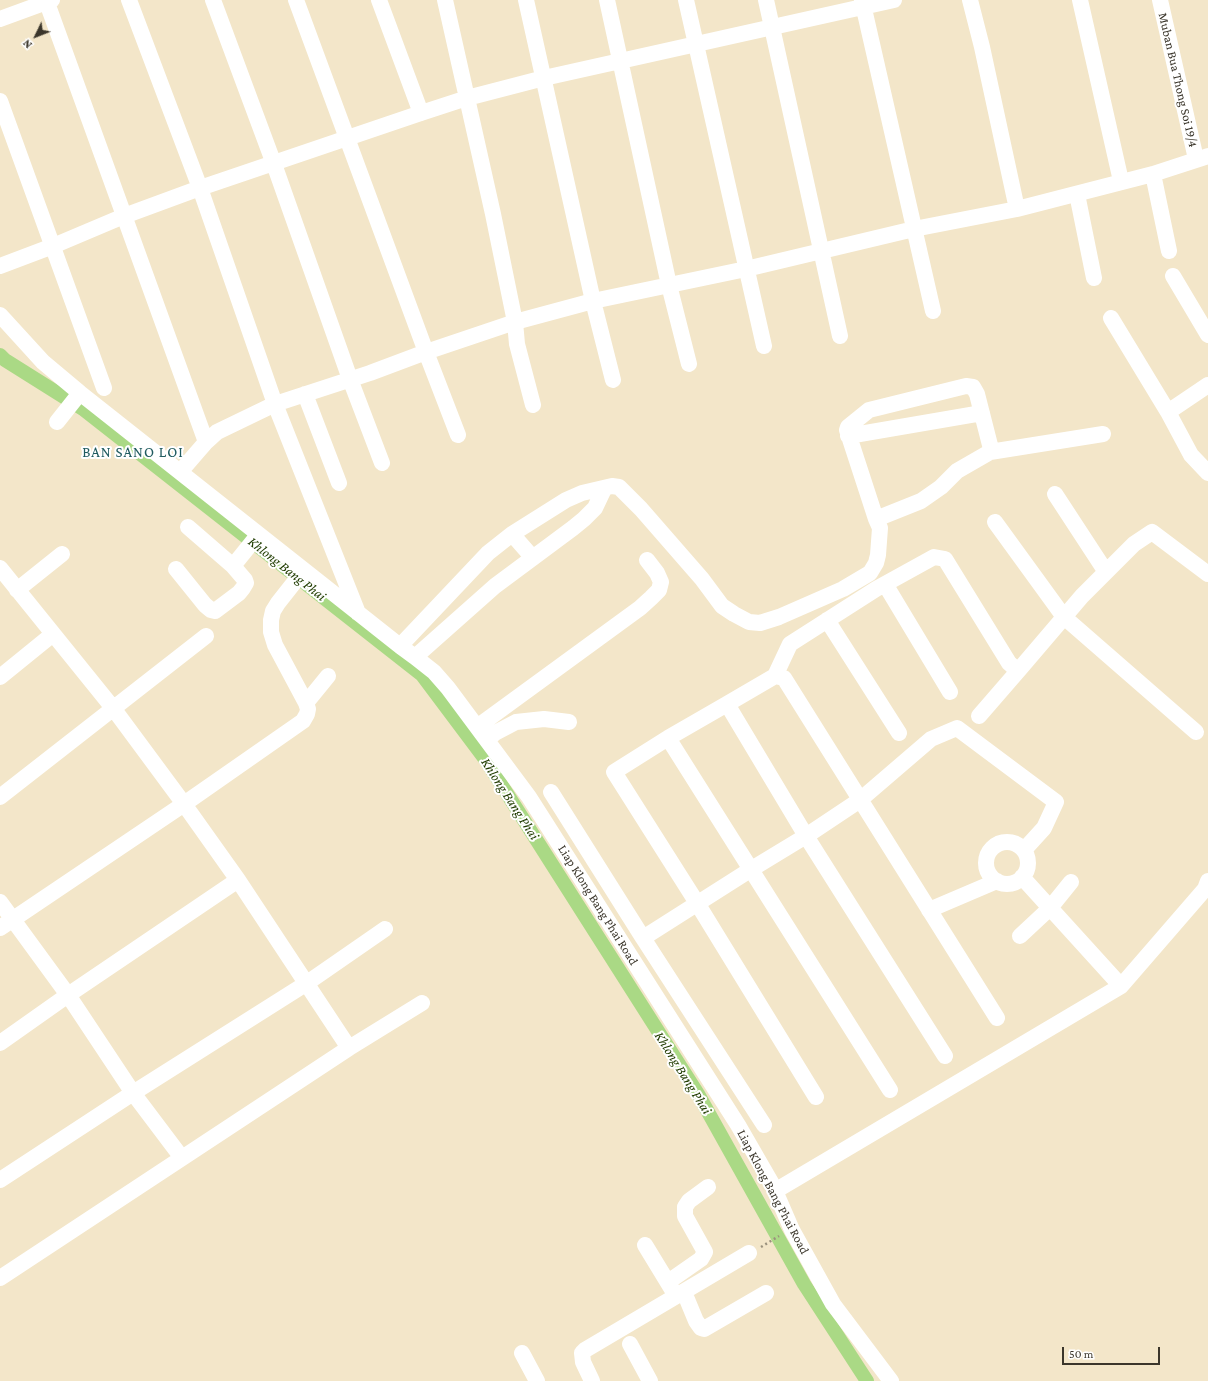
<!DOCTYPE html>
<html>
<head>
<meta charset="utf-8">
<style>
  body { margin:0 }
  #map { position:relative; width:1208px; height:1381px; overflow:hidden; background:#f3e6c9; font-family:"Crimson Pro",serif }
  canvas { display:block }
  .north { position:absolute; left:16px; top:16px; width:40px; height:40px; -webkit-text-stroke:3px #fff; paint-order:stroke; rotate:227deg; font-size:11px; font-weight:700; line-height:16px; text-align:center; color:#3b362b }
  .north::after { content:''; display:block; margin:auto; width:14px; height:18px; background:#3b362b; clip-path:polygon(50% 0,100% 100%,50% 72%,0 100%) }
  .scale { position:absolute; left:1062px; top:1347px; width:98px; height:18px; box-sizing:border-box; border:2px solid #3b362b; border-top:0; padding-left:5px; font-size:12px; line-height:14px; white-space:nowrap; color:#3b362b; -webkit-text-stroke:3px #fff; paint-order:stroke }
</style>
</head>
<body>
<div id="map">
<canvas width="1208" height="1381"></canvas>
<div class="north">N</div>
<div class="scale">50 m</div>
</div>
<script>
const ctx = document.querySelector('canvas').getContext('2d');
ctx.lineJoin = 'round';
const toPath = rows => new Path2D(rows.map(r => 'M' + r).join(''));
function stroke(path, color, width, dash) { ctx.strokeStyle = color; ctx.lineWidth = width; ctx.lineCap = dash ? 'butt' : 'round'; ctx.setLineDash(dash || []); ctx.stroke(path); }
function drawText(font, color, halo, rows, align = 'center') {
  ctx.font = font + ' "Crimson Pro",serif'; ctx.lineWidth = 4; ctx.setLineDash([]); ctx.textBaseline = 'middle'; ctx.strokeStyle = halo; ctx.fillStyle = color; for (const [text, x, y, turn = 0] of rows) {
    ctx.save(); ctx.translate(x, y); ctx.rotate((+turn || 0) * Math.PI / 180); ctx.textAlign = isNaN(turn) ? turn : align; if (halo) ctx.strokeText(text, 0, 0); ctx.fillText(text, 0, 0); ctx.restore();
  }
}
stroke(toPath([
  [0,355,5,360,83,409,422,675,485,759,698,1094,804,1284,867,1381]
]), '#aad985', 14);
stroke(toPath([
  [761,1247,779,1236]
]), '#9a917d', 2.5, [2, 3]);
stroke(toPath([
  [46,0,206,442],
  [129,0,200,188,275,404,358,613],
  [213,0,274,164,350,379,382,463],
  [296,0,426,352,458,435],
  [379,0,421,113],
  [445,0,493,214,515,322,517,344,533,405],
  [526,0,593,301,613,380],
  [607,0,669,285,689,364],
  [686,0,764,346],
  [766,0,840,336],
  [862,0,933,311],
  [970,0,982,47,1017,209],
  [1080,0,1121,181],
  [1160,0,1196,159],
  [0,19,52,0],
  [0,101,104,388],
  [1153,174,1169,251],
  [1077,194,1094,278],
  [0,266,53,246,124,216,200,188,421,113,467,98,544,78,894,0],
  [1173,276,1208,335],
  [0,315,43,362,80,393,400,646,415,657,434,672,448,688,529,797,738,1125,772,1184,792,1230,833,1304,891,1381],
  [1111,318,1168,412],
  [1208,385,1168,412,1191,455,1208,473],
  [305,394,339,483],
  [57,422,80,393],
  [848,436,982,413],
  [990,452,991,449,977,394,973,387,966,386,869,410,848,427,847,430,876,519,921,501,941,487,957,471,990,452,1103,434],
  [180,472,206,442,217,432,275,404,370,373,426,352,515,322,593,301,746,269,914,229,1017,209,1153,174,1208,156],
  [1055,494,1106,572],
  [995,522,1064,617,1196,732],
  [188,527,233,566],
  [512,534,533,558],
  [0,568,113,708,184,804,238,880,349,1048],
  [176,569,205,605,211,610,215,611,239,593,243,588,246,583,245,580,233,566,258,535],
  [885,584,950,692],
  [17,590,62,554],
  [827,620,899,733],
  [400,646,488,553,512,534,566,500,582,493,612,486,619,487,641,509,702,579,722,606,734,614,749,622,760,623,779,617,843,589,870,573,876,563,878,555,880,528,876,519],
  [415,657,495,586,573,528,584,519,595,508,604,489],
  [1018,671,1082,596,1134,544,1152,532,1208,574],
  [775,676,790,644,876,589,934,557,945,559,1009,663,1018,671,979,716],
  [0,677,53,634],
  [306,703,328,676],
  [727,704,775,676,784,678,997,1018],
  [477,727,640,608,651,598,659,590,661,582,657,573,647,560],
  [668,738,727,704,806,836,945,1056],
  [487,740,495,733,516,722,544,719,569,722],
  [551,792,643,938],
  [0,797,206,636],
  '986 863a21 21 0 1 1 42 0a21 21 0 1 1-42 0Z',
  [1022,877,1121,986],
  [0,902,68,995,133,1093,182,1158],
  [929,910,997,881],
  [0,928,184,804,303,721,307,714,308,709,306,703,275,645,271,632,271,620,273,611,278,603,304,570],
  [1020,936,1050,908,1071,882],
  [0,1043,68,995,238,880],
  [816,1097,697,903,614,772,668,738,890,1090],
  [764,1125,643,938,750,870,806,836,860,800,931,739,957,728,1056,802,1044,828,1024,850],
  [0,1180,133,1093,307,983,385,929],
  [775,1191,1121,986,1205,889,1208,881],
  [645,1245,673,1291],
  [0,1278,349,1048,422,1003],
  [668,1282,701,1259,705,1252,685,1216,685,1207,689,1201,708,1187],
  [684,1292,696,1321,701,1328,704,1329,766,1293],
  [630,1344,650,1381],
  [522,1353,537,1381],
  [592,1381,583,1362,582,1353,585,1350,749,1253]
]), '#fff', 16);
drawText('13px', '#3b362b', '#fff', [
  ["Muban Bua Thong Soi 19/4",1178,80,77],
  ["Liap Klong Bang Phai Road",598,905,58],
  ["Liap Klong Bang Phai Road",773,1192,62]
]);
drawText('italic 14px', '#203c00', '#fff', [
  ["Khlong Bang Phai",287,569,38],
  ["Khlong Bang Phai",510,799,57],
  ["Khlong Bang Phai",683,1073,58]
]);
ctx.letterSpacing = '1px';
drawText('15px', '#205b5f', '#fff', [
  ["BAN SANO LOI",133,452]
]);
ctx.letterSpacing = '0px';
</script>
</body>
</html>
